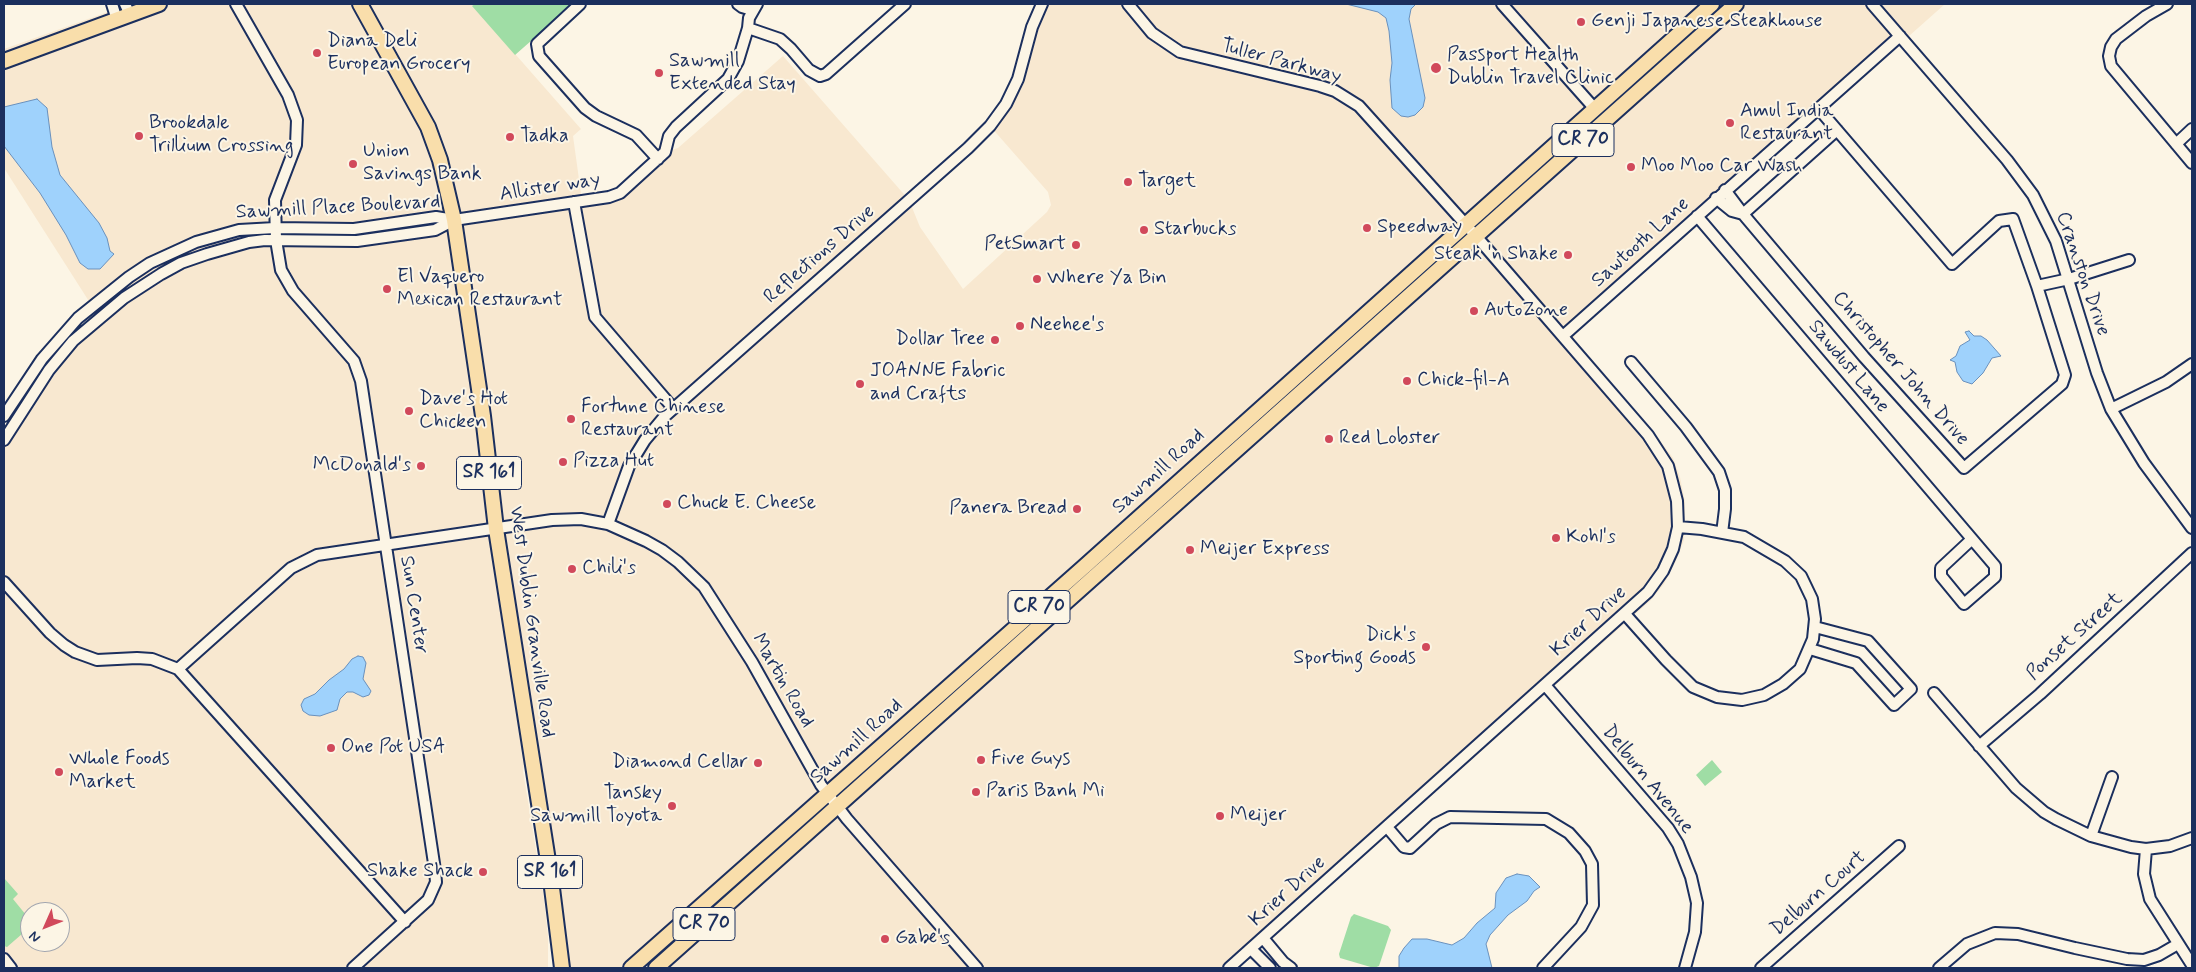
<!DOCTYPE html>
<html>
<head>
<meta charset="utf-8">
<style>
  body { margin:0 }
  #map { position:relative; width:2196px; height:972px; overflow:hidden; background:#fcf5e5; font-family:Mynerve,sans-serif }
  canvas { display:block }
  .frame { position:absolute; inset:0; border:5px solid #1b2f5e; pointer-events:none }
  .north { position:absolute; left:20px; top:902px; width:50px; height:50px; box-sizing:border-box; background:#fcf5e5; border:1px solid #a2a6af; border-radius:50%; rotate:226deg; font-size:14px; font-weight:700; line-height:20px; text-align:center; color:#1b2f5e }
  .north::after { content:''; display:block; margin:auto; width:18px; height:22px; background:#d1495b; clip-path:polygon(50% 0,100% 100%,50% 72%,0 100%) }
</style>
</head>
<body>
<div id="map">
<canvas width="2196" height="972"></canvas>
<div class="frame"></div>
<div class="north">N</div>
</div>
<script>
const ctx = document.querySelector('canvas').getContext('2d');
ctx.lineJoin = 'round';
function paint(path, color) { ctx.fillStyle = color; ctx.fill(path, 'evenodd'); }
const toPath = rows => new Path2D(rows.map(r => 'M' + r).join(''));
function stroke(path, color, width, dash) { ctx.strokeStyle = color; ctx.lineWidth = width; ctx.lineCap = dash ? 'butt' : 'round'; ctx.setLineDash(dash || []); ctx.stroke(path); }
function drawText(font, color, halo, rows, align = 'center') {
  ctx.font = font + ' Mynerve,sans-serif'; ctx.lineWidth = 4; ctx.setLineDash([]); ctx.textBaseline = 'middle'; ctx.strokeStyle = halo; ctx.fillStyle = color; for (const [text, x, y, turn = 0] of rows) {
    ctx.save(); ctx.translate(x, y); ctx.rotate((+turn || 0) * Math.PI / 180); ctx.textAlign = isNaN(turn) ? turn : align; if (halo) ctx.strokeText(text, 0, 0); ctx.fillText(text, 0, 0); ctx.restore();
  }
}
paint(toPath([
  [130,4,475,4,473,6,581,129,573,136,582,201,609,197,665,152,678,148,783,56,909,200,920,227,963,289,1047,212,1051,205,1048,192,990,126,1006,104,1042,4,1502,4,1595,109,631,968,562,968,527,743,523,771,544,899,548,936,548,968,18,968,4,950,4,440,33,394,99,317,4,168,4,49],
  [30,912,60,912,60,942,30,942],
  [1507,4,1706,4,1595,103],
  [1744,4,1945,4,1575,333,1574,340,1659,439,1673,458,1680,477,1685,502,1684,540,1676,561,1664,584,1650,601,1238,968,664,968]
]), '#f8e8d0');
paint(toPath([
  [475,4,573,4,515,55,472,6],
  [1712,760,1722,772,1705,786,1696,775],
  [4,878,18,894,13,899,26,915,31,911,33,912,30,912,30,927,7,947,4,946],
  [1354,914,1388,926,1391,930,1379,966,1374,968,1340,958,1339,954,1351,917]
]), '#9fdda5');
const water = toPath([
  [1346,4,1416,4,1411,9,1409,19,1425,98,1423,107,1415,115,1408,117,1401,116,1392,108,1390,80,1392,63,1389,31,1386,18,1378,12,1346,4],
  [37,99,47,108,52,147,60,175,99,223,107,238,110,251,114,254,100,269,88,269,80,263,66,235,40,193,4,146,4,107,37,99],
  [1969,331,1974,336,1981,336,1987,340,2001,356,1992,358,1983,373,1972,384,1963,381,1957,372,1955,362,1950,360,1956,356,1960,346,1970,340,1965,332,1969,331],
  [358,656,363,657,366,663,363,679,371,691,369,695,363,697,353,692,347,692,340,699,337,710,320,716,309,715,303,711,301,705,304,699,315,694,329,680,344,669,352,659,358,656],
  [1517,874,1529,876,1540,887,1534,891,1527,901,1508,915,1490,935,1486,944,1492,968,1399,968,1399,956,1404,948,1412,939,1427,939,1452,945,1464,938,1477,923,1495,908,1496,893,1506,878,1517,874]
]);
paint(water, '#9fd2fc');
stroke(water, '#6a91bd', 1);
const minor = toPath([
  [112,4,117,20],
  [125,4,130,15],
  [236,4,288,95,297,120,296,145,275,200,276,240,281,270,293,291,354,361,361,381,435,870,436,882,428,900,353,968],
  [580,4,537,44,539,56,585,108,596,116,636,135,658,159],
  [738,4,742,7,752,10],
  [1128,4,1152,33,1180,52,1320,86,1335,91,1359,106,1476,236,1648,435,1668,466,1677,501,1678,527,1673,549,1663,571,1648,592,1229,968],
  [1502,4,1595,109],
  [1872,4,2007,160,2033,195,2056,241,2097,373,2111,409,2144,463,2192,528],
  [2167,4,2146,16,2116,39,2111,47,2109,56,2111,66,2192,163],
  [748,28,780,39,791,49,809,70,820,76,826,74,905,4],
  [2176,144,2192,129],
  [1725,190,1743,214,1864,357,1964,468,2062,384,2065,375,2037,286,2013,219,1999,221,1952,264,1818,108],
  [1716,198,1732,211,1743,214],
  [574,202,595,317,673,408],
  [1743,214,1837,130],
  [1697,216,1995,566,1995,577,1964,604,1941,576,1941,568,1971,540],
  [2037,286,2069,279,2129,260],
  [1563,336,1900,36],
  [1631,362,1686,427,1719,472,1725,490,1725,509,1722,533],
  [2111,409,2166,382,2192,364],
  [4,416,42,359,78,318,129,277,150,263,196,242,239,230,275,228,354,229,436,217,454,220,609,197,620,193,665,152,669,136,676,127,728,79,738,61,748,28,749,18,757,4],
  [4,440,49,370,73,341,124,298,161,274,181,263,207,254,249,242,265,240,357,241,435,230,454,220],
  [608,524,629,466,645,440,665,416,968,148,990,126,1006,104,1018,79,1032,27,1042,4],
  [4,582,50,633,64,645,75,652,97,660,137,658,152,659,178,669,405,922],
  [1625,614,1666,660,1693,687,1717,697,1742,700,1764,695,1783,684,1800,669,1813,639,1815,619,1812,599,1801,576,1785,561,1744,537,1702,529,1678,527],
  [1810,649,1856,663,1894,705,1911,689,1868,641,1815,627],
  [178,669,291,568,317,555,552,520,581,519,608,524,646,541,662,550,678,562,704,587,752,662,821,785,847,819,977,968],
  [1545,685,1668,828,1678,844,1691,877,1697,903,1695,932,1685,968],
  [1934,693,2016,788,2044,812,2056,819,2091,836,2131,847,2146,849,2170,846,2192,838],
  [1979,746,2040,694,2192,553],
  [1387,827,1404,847,1410,848,1436,824,1450,817,1546,819,1569,833,1585,851,1592,864,1593,905,1581,927,1543,968],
  [2091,836,2112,777],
  [2146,849,2144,874,2150,899,2192,965],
  [1263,938,1283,962,1291,968],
  [1251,949,1270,968],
  [4,959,11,968],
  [1761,968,1899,846],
  [1939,968,1967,944,1995,933,2018,934,2075,948,2127,959,2144,960,2159,955,2178,944]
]);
const major = toPath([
  [360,4,428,127,440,160,454,220,483,416,496,529,551,880,562,968],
  [4,61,159,4],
  [631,968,1085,566,1712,4],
  [656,968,1736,4]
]);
stroke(minor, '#1b2f5e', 14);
stroke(major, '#1b2f5e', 18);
stroke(minor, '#fcf5e5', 10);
stroke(major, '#f9deab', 14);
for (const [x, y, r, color] of [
  [1581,22,5,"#d1495b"],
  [317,53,5,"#d1495b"],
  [1436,68,6,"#d1495b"],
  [659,73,5,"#d1495b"],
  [1730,123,5,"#d1495b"],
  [139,136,5,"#d1495b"],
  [510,137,5,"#d1495b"],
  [353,164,5,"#d1495b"],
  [1631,167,5,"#d1495b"],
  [1128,182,5,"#d1495b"],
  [1367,228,5,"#d1495b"],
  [1144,230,5,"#d1495b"],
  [1076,245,5,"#d1495b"],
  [1568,255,5,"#d1495b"],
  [1037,279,5,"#d1495b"],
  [387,289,5,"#d1495b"],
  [1474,311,5,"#d1495b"],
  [1020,326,5,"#d1495b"],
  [995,340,5,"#d1495b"],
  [1407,381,5,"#d1495b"],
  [860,384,5,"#d1495b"],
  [409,411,5,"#d1495b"],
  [571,419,5,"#d1495b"],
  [1329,439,5,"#d1495b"],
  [563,462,5,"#d1495b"],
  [421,466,5,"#d1495b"],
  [667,504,5,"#d1495b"],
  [1077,509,5,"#d1495b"],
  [1556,538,5,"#d1495b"],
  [1190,550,5,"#d1495b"],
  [572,569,5,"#d1495b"],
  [1426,647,5,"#d1495b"],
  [331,748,5,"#d1495b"],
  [981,760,5,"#d1495b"],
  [758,763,5,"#d1495b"],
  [59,772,5,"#d1495b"],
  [976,792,5,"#d1495b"],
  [672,806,5,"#d1495b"],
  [1220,816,5,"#d1495b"],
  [483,872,5,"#d1495b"],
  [885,939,5,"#d1495b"]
]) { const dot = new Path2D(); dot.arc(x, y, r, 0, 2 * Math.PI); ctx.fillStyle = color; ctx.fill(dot); stroke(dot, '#fcf5e5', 2); }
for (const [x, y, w] of [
  [1583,140,62],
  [489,473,65],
  [1039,607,62],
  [550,872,65],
  [704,924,62]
]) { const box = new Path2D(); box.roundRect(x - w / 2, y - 16.5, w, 33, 4); ctx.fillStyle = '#fcf5e5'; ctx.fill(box); stroke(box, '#1b2f5e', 1); }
drawText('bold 19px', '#1b2f5e', null, [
  ["CR 70",1583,140],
  ["SR 161",489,473],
  ["CR 70",1039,607],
  ["SR 161",550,872],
  ["CR 70",704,924]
]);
drawText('20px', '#1b2f5e', '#fcf5e5', [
  ["Genji Japanese Steakhouse",1591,22],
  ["Diana Deli",327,42],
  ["European Grocery",327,65],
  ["Passport Health",1447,56],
  ["Dublin Travel Clinic",1447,79],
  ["Sawmill",669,62],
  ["Extended Stay",669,85],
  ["Amul India",1740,112],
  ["Restaurant",1740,135],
  ["Brookdale",149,124],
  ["Trillium Crossing",149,147],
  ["Tadka",520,137],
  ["Union",363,152],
  ["Savings Bank",363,175],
  ["Moo Moo Car Wash",1641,167],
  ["Target",1138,182],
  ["Speedway",1377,228],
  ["Starbucks",1154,230],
  ["PetSmart",1066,245,"right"],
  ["Steak 'n Shake",1558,255,"right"],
  ["El Vaquero",397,278],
  ["Mexican Restaurant",397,301],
  ["Where Ya Bin",1047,279],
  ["AutoZone",1484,311],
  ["Neehee's",1030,326],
  ["Dollar Tree",985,340,"right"],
  ["JOANNE Fabric",870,372],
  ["and Crafts",870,395],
  ["Chick-fil-A",1417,381],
  ["Dave's Hot",419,400],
  ["Chicken",419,423],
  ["Fortune Chinese",581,408],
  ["Restaurant",581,431],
  ["Red Lobster",1339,439],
  ["Pizza Hut",573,462],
  ["McDonald's",411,466,"right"],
  ["Chuck E. Cheese",677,504],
  ["Panera Bread",1067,509,"right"],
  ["Kohl's",1566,538],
  ["Meijer Express",1200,550],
  ["Chili's",582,569],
  ["Dick's",1416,636,"right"],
  ["Sporting Goods",1416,659,"right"],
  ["One Pot USA",341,748],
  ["Whole Foods",69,760],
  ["Market",69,783],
  ["Five Guys",991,760],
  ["Diamond Cellar",748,763,"right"],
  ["Paris Banh Mi",986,792],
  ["Tansky",662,794,"right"],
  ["Sawmill Toyota",662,817,"right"],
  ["Meijer",1230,816],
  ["Shake Shack",473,872,"right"],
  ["Gabe's",895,939]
], 'left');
drawText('20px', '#1b2f5e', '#fcf5e5', [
  ["Tuller Parkway",1281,62,15],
  ["Allister way",550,188,-9],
  ["Sawmill Place Boulevard",338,208,-3],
  ["Sawtooth Lane",1641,243,-42],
  ["Reflections Drive",820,255,-41],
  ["Cranston Drive",2082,274,71],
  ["Sawdust Lane",1848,367,50],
  ["Christopher John Drive",1900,369,49],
  ["Sawmill Road",1159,472,-42],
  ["Sun Center",413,605,81],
  ["West Dublin Granville Road",531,622,82],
  ["Krier Drive",1589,622,-42],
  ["Ponset Street",2075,637,-42],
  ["Martin Road",782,681,60],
  ["Sawmill Road",857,742,-42],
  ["Delburn Avenue",1647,780,51],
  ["Krier Drive",1288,892,-42],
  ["Delburn Court",1819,894,-41]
]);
</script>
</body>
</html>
